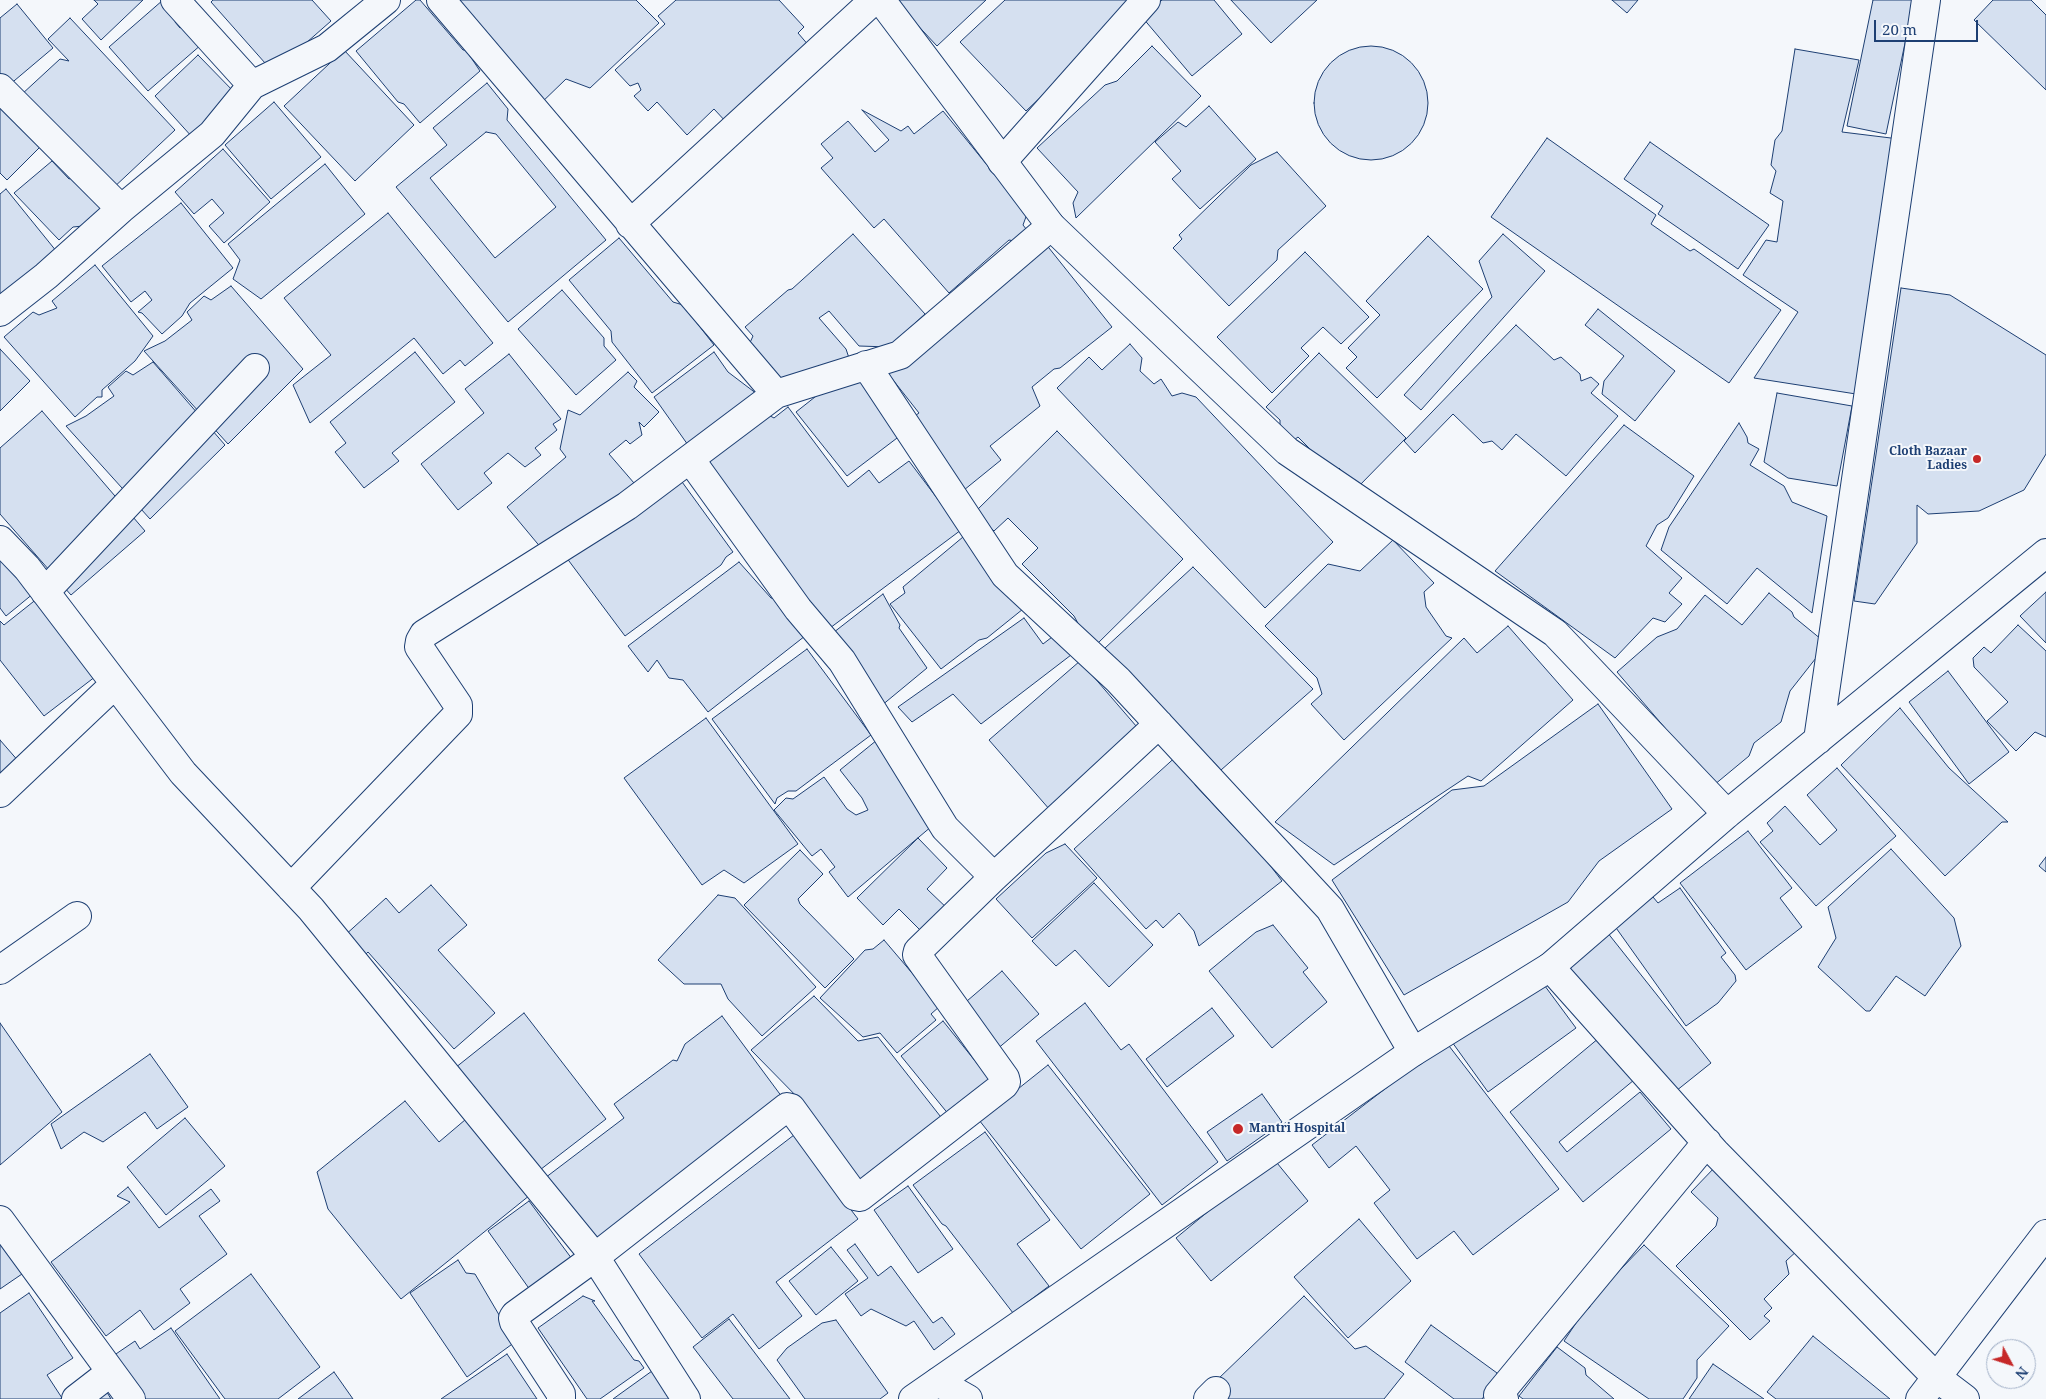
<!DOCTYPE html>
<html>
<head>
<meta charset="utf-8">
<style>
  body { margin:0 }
  #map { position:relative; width:2046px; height:1399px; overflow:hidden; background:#f4f7fb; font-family:"Noto Serif",serif }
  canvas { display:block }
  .north { position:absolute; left:1986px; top:1339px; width:50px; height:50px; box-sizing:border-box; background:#f4f7fb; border:1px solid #9eadc5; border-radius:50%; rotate:130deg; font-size:14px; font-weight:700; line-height:20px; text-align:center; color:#1d3f73 }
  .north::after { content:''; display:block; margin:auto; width:18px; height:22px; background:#c62828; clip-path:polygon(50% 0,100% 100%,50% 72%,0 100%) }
  .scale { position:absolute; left:1874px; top:20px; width:104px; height:22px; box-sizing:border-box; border:2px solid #1d3f73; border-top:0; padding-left:6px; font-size:15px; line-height:18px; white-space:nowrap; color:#1d3f73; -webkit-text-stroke:4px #f4f7fb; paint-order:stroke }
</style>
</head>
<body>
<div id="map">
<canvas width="2046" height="1399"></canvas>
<div class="north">N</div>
<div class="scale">20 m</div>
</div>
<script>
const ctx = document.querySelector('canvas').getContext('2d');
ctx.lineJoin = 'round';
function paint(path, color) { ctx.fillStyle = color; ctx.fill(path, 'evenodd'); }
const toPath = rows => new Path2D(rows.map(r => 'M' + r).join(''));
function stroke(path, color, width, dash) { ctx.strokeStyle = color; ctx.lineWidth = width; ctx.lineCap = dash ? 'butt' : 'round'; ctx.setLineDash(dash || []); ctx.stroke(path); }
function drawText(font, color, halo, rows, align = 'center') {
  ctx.font = font + ' "Noto Serif",serif'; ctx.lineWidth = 4; ctx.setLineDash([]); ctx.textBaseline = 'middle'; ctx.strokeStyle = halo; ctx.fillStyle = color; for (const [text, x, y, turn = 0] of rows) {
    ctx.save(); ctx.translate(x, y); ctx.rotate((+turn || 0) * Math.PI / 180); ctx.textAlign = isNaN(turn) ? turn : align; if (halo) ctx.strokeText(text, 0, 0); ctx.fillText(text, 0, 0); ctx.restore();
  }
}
const building = toPath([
  [94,0,143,0,101,40,82,19,98,4,94,0],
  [163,0,178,16,175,22,180,28,185,25,202,44,148,91,109,47,163,0],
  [213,0,312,0,331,21,273,72,211,2,213,0],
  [416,0,420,0,463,50,466,50,480,71,420,123,404,104,398,102,356,51,416,0],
  [449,0,636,0,659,23,590,88,566,79,537,107,449,0],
  [676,0,779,0,804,27,798,33,810,47,727,123,714,109,687,135,657,102,648,111,634,96,641,90,638,83,630,86,615,70,665,24,658,16,676,0],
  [894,0,986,0,937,46,894,0],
  [1005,0,1128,0,1117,25,1026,111,960,42,1005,0],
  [1162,0,1214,0,1242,34,1192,76,1142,17,1162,0],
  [1231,0,1317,0,1271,43,1231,0],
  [1612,0,1638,0,1627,13,1612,0],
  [1873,0,1914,0,1886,134,1847,126,1873,0],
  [1993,0,2031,0,2046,15,2046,90,1974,20,1993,0],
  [17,4,53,48,8,86,0,76,0,18,17,4],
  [70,18,175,130,111,190,21,95,60,59,69,61,48,39,70,18],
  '1314 103a57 57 0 1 1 114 0a57 57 0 1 1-114 0Z',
  [1152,46,1201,96,1076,218,1073,203,1078,192,1037,148,1105,85,1117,81,1152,46],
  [1795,49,1859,60,1842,132,1899,139,1856,394,1754,378,1798,312,1743,275,1766,240,1777,242,1783,201,1770,193,1776,171,1771,165,1775,140,1782,131,1795,49],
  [344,50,414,125,355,181,284,106,344,50],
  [198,55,237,95,193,138,155,96,198,55],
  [487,83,508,109,507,120,606,240,508,322,396,187,447,145,433,128,487,83],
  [0,102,44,143,7,180,0,173,0,102],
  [274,102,321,157,271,199,225,145,274,102],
  [1209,106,1256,159,1200,209,1172,179,1181,171,1155,142,1178,122,1186,127,1209,106],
  [862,110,901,131,908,126,914,134,943,111,1027,214,1023,225,1030,234,1019,242,1009,240,949,293,884,219,874,228,821,168,833,158,821,144,848,121,875,152,889,140,862,110],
  [486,132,496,134,556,207,495,258,430,178,486,132],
  [1547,138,1656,215,1651,224,1690,251,1694,249,1781,310,1729,383,1491,217,1547,138],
  [1650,142,1769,225,1738,269,1658,214,1663,206,1624,179,1650,142],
  [223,149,270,202,224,243,209,226,224,213,212,199,194,214,175,192,223,149],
  [1277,152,1326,206,1278,250,1277,260,1229,306,1173,248,1182,239,1179,235,1251,165,1277,152],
  [52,161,69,179,77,176,104,210,83,226,73,227,59,240,14,193,52,161],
  [325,164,365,214,261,299,233,279,240,260,228,244,325,164],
  [6,189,57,252,0,297,0,194,6,189],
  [181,203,233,268,190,303,182,316,162,334,142,313,138,312,152,300,145,291,131,302,102,266,181,203],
  [388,213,493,343,465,366,460,360,443,374,414,338,310,423,293,385,331,355,284,298,388,213],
  [853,234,925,314,889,347,859,346,829,311,819,318,846,349,850,361,784,385,748,347,753,336,745,327,788,290,792,289,853,234],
  [1503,234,1545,271,1421,410,1404,395,1492,297,1479,261,1503,234],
  [1428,236,1483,289,1377,398,1346,368,1357,357,1348,348,1380,315,1366,301,1428,236],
  [619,238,673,302,683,305,714,345,652,393,612,342,611,331,569,280,619,238],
  [1045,243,1112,327,1060,368,1054,369,1032,387,1040,406,990,446,1001,460,964,490,909,420,919,413,886,371,1045,243],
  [1305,252,1369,317,1341,344,1323,327,1301,348,1309,356,1272,393,1217,337,1305,252],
  [95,265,153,336,135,361,102,390,102,397,97,397,75,417,4,337,33,312,39,315,57,308,52,301,95,265],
  [231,286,303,369,228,444,144,351,165,341,192,320,187,312,204,296,211,300,231,286],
  [1901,288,1950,295,2046,355,2046,454,2024,490,1979,511,1928,514,1917,505,1917,543,1875,604,1854,601,1901,288],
  [562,290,604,338,604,346,616,360,576,395,518,329,562,290],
  [1598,309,1675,371,1635,421,1602,394,1604,381,1624,356,1585,325,1598,309],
  [1516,325,1554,360,1561,357,1580,374,1581,381,1591,377,1599,384,1591,393,1618,416,1566,476,1516,434,1502,450,1492,441,1483,443,1453,414,1415,453,1404,441,1516,325],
  [1130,344,1142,358,1140,371,1154,384,1161,379,1172,396,1182,393,1196,397,1333,542,1265,608,1057,388,1089,357,1102,370,1130,344],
  [0,349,30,381,0,411,0,349],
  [415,352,455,402,392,453,399,461,364,488,335,452,346,443,330,422,415,352],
  [714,352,728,372,757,394,688,445,654,397,714,352],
  [1319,353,1406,438,1358,487,1339,468,1334,473,1298,437,1294,440,1280,426,1280,420,1266,407,1319,353],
  [509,354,561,419,553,424,557,430,535,448,541,455,525,467,508,453,484,473,492,483,458,510,421,464,484,413,465,389,509,354],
  [153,362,225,445,150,519,66,426,86,416,114,396,108,387,126,371,133,375,153,362],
  [628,372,637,381,634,387,659,412,644,427,639,422,642,435,630,444,626,440,609,454,634,483,547,555,507,507,566,457,560,449,568,410,580,415,628,372],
  [839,378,869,378,905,432,847,476,796,412,839,378],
  [1777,393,1852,406,1837,486,1788,478,1764,462,1777,393],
  [788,407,848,487,869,470,879,483,909,461,961,530,830,628,698,460,763,412,774,418,788,407],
  [42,411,145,531,71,595,0,514,0,448,42,411],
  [1739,423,1747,437,1748,443,1759,449,1750,465,1784,486,1792,502,1827,516,1812,613,1757,568,1727,604,1661,550,1669,527,1739,423],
  [1624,425,1694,476,1668,518,1657,525,1646,546,1682,578,1669,593,1682,604,1665,622,1653,618,1615,658,1495,571,1624,425],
  [1057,431,1183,559,1092,649,1074,616,1022,564,1038,548,1008,518,994,531,975,512,1057,431],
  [677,475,733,552,726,557,721,565,625,636,566,557,677,475],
  [963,537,1023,609,987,638,979,640,941,669,890,604,905,593,903,587,963,537],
  [1393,540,1434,583,1424,592,1426,607,1446,636,1452,638,1344,740,1311,704,1322,694,1317,678,1265,626,1328,564,1360,571,1393,540],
  [0,550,34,593,6,616,0,608,0,550],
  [739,562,771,598,776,599,805,636,708,712,683,680,669,678,657,660,648,672,628,646,739,562],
  [1193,567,1313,689,1221,770,1105,648,1193,567],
  [2046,592,2046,643,2020,616,2046,592],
  [1769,593,1792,612,1794,617,1827,644,1790,691,1781,722,1754,743,1749,756,1714,785,1617,672,1657,637,1677,629,1705,595,1742,625,1769,593],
  [883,594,900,625,899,628,927,668,881,706,829,636,883,594],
  [38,598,100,673,44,716,0,660,0,621,4,625,38,598],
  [1024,618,1043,644,1056,634,1071,655,981,724,953,694,912,722,898,707,1024,618],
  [2018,625,2046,651,2046,737,2035,732,2016,751,1987,721,2008,702,1974,667,1973,658,1984,647,1991,653,2018,625],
  [1508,626,1573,700,1481,781,1468,776,1334,865,1275,822,1464,638,1477,653,1508,626],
  [807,649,871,735,796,791,788,791,777,798,775,804,712,719,807,649],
  [1080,661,1143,734,1050,810,989,740,1080,661],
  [1948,671,2009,752,1969,784,1909,702,1948,671],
  [1598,704,1672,809,1599,861,1568,902,1404,995,1332,880,1452,790,1484,786,1598,704],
  [1900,708,1949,768,2008,822,2002,822,1945,876,1841,765,1900,708],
  [706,718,798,844,744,883,724,870,702,885,624,778,706,718],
  [0,740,20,763,0,780,0,740],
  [877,740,932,826,848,897,829,872,835,867,821,849,812,856,774,810,786,798,793,799,824,777,847,809,856,815,868,810,862,798,840,770,877,740],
  [1180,753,1198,773,1195,785,1240,833,1246,834,1282,881,1199,946,1194,931,1179,913,1163,928,1156,920,1146,929,1074,849,1180,753],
  [1837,768,1896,836,1816,906,1760,842,1773,831,1767,823,1785,806,1820,845,1837,830,1807,795,1837,768],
  [1748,831,1792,888,1780,898,1802,927,1746,970,1680,883,1748,831],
  [918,838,947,868,927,889,951,912,926,936,899,909,883,925,857,898,918,838],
  [1065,844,1097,878,1032,938,996,899,1046,853,1065,844],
  [1891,849,1954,918,1961,946,1925,996,1896,976,1870,1011,1866,1011,1818,967,1836,938,1828,907,1891,849],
  [800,850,823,874,798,899,800,904,854,959,825,988,744,905,800,850],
  [2046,857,2046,872,2039,866,2046,857],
  [1094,883,1153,945,1109,987,1075,950,1056,966,1032,941,1094,883],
  [431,885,467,925,438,950,495,1013,454,1049,368,952,362,958,343,937,386,898,399,913,431,885],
  [1680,888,1726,953,1721,957,1735,975,1736,981,1718,1003,1686,1026,1614,925,1653,897,1658,903,1680,888],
  [718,895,735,898,816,987,762,1036,728,999,721,984,684,984,658,960,718,895],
  [1273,925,1308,968,1303,972,1327,1002,1272,1048,1209,971,1256,932,1273,925],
  [1607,932,1711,1063,1671,1095,1567,964,1607,932],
  [884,940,940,1006,931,1014,936,1020,897,1053,880,1033,863,1037,820,998,865,950,873,949,884,940],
  [1002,971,1039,1014,996,1050,960,1007,1002,971],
  [1539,978,1576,1028,1488,1092,1452,1042,1539,978],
  [814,996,858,1041,878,1037,944,1121,863,1185,806,1106,751,1050,814,996],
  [1085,1003,1121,1050,1129,1044,1218,1162,1162,1205,1036,1041,1085,1003],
  [1212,1008,1234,1036,1167,1087,1146,1059,1212,1008],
  [524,1013,606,1119,536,1173,455,1068,524,1013],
  [722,1016,785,1101,591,1247,541,1181,624,1118,614,1104,673,1060,677,1061,685,1044,722,1016],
  [943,1021,996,1087,954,1121,901,1056,943,1021],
  [0,1023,62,1112,0,1165,0,1023],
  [1599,1038,1634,1080,1559,1142,1567,1152,1640,1092,1671,1129,1583,1202,1510,1112,1599,1038],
  [1446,1042,1559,1189,1473,1255,1454,1231,1417,1259,1374,1203,1390,1190,1356,1146,1329,1168,1312,1145,1446,1042],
  [150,1054,188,1107,157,1129,145,1112,103,1142,84,1132,61,1149,51,1124,150,1054],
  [1048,1065,1150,1194,1081,1249,979,1120,1048,1065],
  [1262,1094,1282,1122,1227,1161,1207,1132,1262,1094],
  [405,1101,439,1142,472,1114,535,1191,401,1299,328,1209,317,1172,405,1101],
  [185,1118,225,1166,166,1215,127,1167,185,1118],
  [985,1132,1050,1220,1017,1244,1049,1286,1013,1313,946,1226,942,1224,913,1185,985,1132],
  [794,1135,858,1219,776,1282,802,1316,759,1349,733,1314,702,1338,639,1254,794,1135],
  [1273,1158,1308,1201,1211,1281,1176,1238,1273,1158],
  [1717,1165,1799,1249,1786,1261,1789,1274,1764,1299,1772,1308,1764,1316,1770,1321,1750,1340,1676,1266,1716,1226,1718,1218,1691,1192,1717,1165],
  [908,1186,953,1249,918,1273,874,1210,908,1186],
  [128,1187,159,1228,211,1189,220,1201,199,1216,227,1254,180,1289,190,1303,154,1330,140,1310,106,1336,51,1262,130,1202,117,1196,128,1187],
  [529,1201,575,1263,533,1294,488,1231,529,1201],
  [1359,1219,1411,1281,1348,1338,1294,1277,1359,1219],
  [0,1242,22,1274,0,1289,0,1242],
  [855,1244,878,1276,891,1266,933,1323,942,1317,955,1334,934,1350,914,1321,906,1326,871,1309,861,1316,845,1294,868,1278,847,1250,855,1244],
  [1644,1245,1729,1326,1697,1360,1697,1378,1683,1399,1649,1399,1564,1341,1582,1314,1589,1308,1597,1294,1644,1245],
  [831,1247,858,1281,816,1315,789,1281,831,1247],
  [458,1260,466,1273,475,1274,515,1342,467,1377,410,1293,458,1260],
  [251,1274,320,1367,278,1399,225,1399,175,1331,251,1274],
  [29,1293,73,1358,47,1375,62,1398,60,1399,0,1399,0,1313,29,1293],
  [583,1296,595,1301,592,1301,634,1360,639,1361,644,1368,600,1399,587,1399,538,1328,583,1296],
  [1304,1296,1355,1349,1366,1346,1404,1374,1384,1399,1219,1399,1217,1380,1304,1296],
  [729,1319,790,1399,733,1399,693,1347,729,1319],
  [836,1320,888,1393,880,1399,805,1399,777,1360,787,1348,822,1323,836,1320],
  [1431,1325,1497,1373,1493,1385,1482,1399,1454,1399,1405,1362,1431,1325],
  [171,1328,220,1399,138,1399,110,1358,135,1341,140,1349,171,1328],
  [1813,1336,1890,1399,1776,1399,1767,1392,1813,1336],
  [1557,1347,1585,1368,1586,1375,1614,1399,1523,1399,1519,1396,1557,1347],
  [507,1354,537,1399,441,1399,507,1354],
  [1713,1364,1764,1399,1689,1399,1713,1364],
  [652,1371,672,1399,613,1399,652,1371],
  [334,1372,353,1399,298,1399,334,1372],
  [105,1389,111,1399,91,1399,105,1389]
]);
paint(building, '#d5e0f0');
stroke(building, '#1d3f73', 1);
const street = toPath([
  [175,0,252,85],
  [441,0,776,394],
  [0,88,121,209],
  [1002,162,1146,0],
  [630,224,874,0],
  [0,312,46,276,121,209,212,134,252,85,327,48,386,0],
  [866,365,1005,575,1118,680,1330,909,1413,1052],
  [690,459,798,609,842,661,945,828,994,877],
  [0,540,27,568,183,773,311,909,595,1257,686,1399],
  [45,592,255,368],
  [0,793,115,684],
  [291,888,458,714,458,705,419,647,420,641,424,634,627,506,776,394,900,355,1051,226],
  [1550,967,1715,1152,1936,1377,1965,1399],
  [0,970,77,916],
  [0,1220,131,1399],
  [938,1382,968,1399],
  [76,1399,111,1372],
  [561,1399,561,1394,514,1322,513,1318,515,1315,595,1257,787,1107,791,1108,855,1196,860,1197,1004,1085,1006,1082,1005,1078,917,955,918,951,994,877,1159,724],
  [1208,1399,1216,1391],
  [1504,1399,1498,1395,1707,1142],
  [1920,1399,2046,1234]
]);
const secondary = toPath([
  [881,0,1051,226,1287,451,1555,633,1727,814],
  [1818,740,1926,0],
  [913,1399,1413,1052,1550,967,1727,814,2046,553]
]);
stroke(street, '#1d3f73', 30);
stroke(secondary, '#1d3f73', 30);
stroke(street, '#f4f7fb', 28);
stroke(secondary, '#f4f7fb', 28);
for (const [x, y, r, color] of [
  [1977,459,5,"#c62828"],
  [1238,1129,6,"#c62828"]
]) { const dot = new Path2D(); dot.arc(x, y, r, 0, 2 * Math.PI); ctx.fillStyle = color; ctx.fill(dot); stroke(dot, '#f4f7fb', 2); }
drawText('bold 12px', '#1d3f73', '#f4f7fb', [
  ["Cloth Bazaar",1967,452],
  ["Ladies",1967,466],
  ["Mantri Hospital",1249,1129,"left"]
], 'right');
</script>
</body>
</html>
